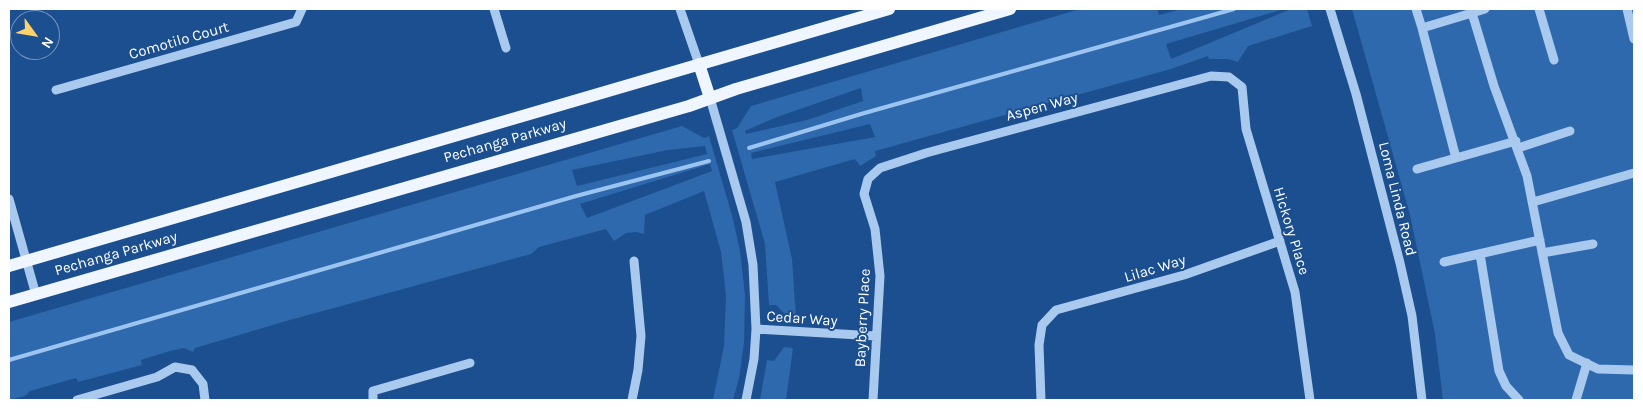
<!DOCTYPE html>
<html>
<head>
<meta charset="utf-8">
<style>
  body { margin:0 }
  #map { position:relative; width:1643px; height:409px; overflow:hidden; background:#1b4f8f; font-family:Karla,sans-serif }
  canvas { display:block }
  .frame { position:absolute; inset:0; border:10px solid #fff; pointer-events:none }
  .north { position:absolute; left:10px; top:10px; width:50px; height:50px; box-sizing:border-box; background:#1b4f8f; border:1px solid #7695bc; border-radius:50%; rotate:122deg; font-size:14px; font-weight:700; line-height:20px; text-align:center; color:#fff }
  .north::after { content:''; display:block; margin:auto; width:18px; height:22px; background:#ffd166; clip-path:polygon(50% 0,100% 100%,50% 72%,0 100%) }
</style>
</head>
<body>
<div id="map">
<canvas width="1643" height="409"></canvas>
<div class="frame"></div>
<div class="north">N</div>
</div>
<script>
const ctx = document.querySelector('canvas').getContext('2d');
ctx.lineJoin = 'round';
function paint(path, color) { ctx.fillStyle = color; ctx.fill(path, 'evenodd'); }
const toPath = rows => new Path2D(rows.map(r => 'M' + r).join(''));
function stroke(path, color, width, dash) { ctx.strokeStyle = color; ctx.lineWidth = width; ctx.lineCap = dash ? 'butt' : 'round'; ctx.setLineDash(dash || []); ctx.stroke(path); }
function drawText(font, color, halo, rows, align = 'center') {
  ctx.font = font + ' Karla,sans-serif'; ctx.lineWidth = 4; ctx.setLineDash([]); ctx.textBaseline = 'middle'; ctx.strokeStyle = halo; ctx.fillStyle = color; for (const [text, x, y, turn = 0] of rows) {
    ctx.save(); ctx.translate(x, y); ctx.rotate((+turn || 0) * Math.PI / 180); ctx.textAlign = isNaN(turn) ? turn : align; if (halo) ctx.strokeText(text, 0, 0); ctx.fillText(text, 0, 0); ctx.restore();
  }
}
paint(toPath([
  [1080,9,1157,9,1159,15,1182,9,1284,9,1166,44,1171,59,1291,9,1307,9,1312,26,1248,46,1238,62,1228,59,1209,59,1208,56,1171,69,875,151,876,156,860,166,855,159,775,182,792,259,796,317,787,316,776,305,769,305,765,244,732,130,737,128,751,106],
  [861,88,863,101,807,120,746,134,745,131,777,117],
  [870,124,875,137,752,159,751,153],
  [1352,9,1634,9,1634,400,1443,400,1435,334,1410,215],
  [682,126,704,138,709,136,733,219,740,251,745,296,744,343,739,378,733,400,713,400,724,346,726,295,721,252,704,191,645,215,644,234,636,232,626,233,614,241,606,229,539,247,531,254,290,320,195,348,193,352,184,348,170,351,141,360,142,365,78,382,76,378,30,391,25,396,9,400,9,322],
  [705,146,707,154,577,186,572,170,668,150],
  [710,164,712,171,587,218,580,204],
  [784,347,793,348,786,400,760,400,767,360,774,361]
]), '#2e69ad');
stroke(toPath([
  [749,148,861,114,1234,9],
  [9,360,576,196,709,161]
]), '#9cc4f0', 4);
stroke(toPath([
  [494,9,506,48],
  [680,9,699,64],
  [1330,9,1356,94,1400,263,1412,316,1422,400],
  [1416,9,1422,28],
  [1485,9,1472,13,1494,86,1527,176,1558,333,1569,355,1598,369,1634,370],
  [1539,9,1554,60],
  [1627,9,1634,39],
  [56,90,296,22,302,9],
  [710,98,746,222,753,265,756,329,754,359,746,400],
  [1518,148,1570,131],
  [1456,158,1422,28,1472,13],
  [1417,169,1516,141],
  [9,199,36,295],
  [1533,202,1634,173],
  [1542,253,1593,244],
  [1480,254,1499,371,1506,386,1519,400],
  [1444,262,1540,240],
  [756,329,876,336],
  [77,400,157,377,175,367,192,370,203,384,205,400],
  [373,400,373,391,470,363],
  [632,400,638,370,641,336,634,261],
  [873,400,880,276,875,229,864,194,868,179,880,168,926,153,1211,76,1229,77,1242,87,1246,129,1295,292,1310,400],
  [1041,400,1039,345,1042,325,1056,310,1184,275,1280,241],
  [1576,400,1587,363]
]), '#a9c9ee', 9);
stroke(toPath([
  [699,64,710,98],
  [9,266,889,9],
  [9,302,689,106,736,89,1010,9]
]), '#f0f6ff', 12);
drawText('15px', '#fff', '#1b4f8f', [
  ["Comotilo Court",179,41,-16],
  ["Aspen Way",1042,107,-15],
  ["Pechanga Parkway",505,141,-16],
  ["Loma Linda Road",1397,199,76],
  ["Hickory Place",1291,231,73],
  ["Pechanga Parkway",116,254,-16],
  ["Lilac Way",1155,269,-17],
  ["Bayberry Place",863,318,-87],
  ["Cedar Way",802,319,4]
]);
</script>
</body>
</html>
